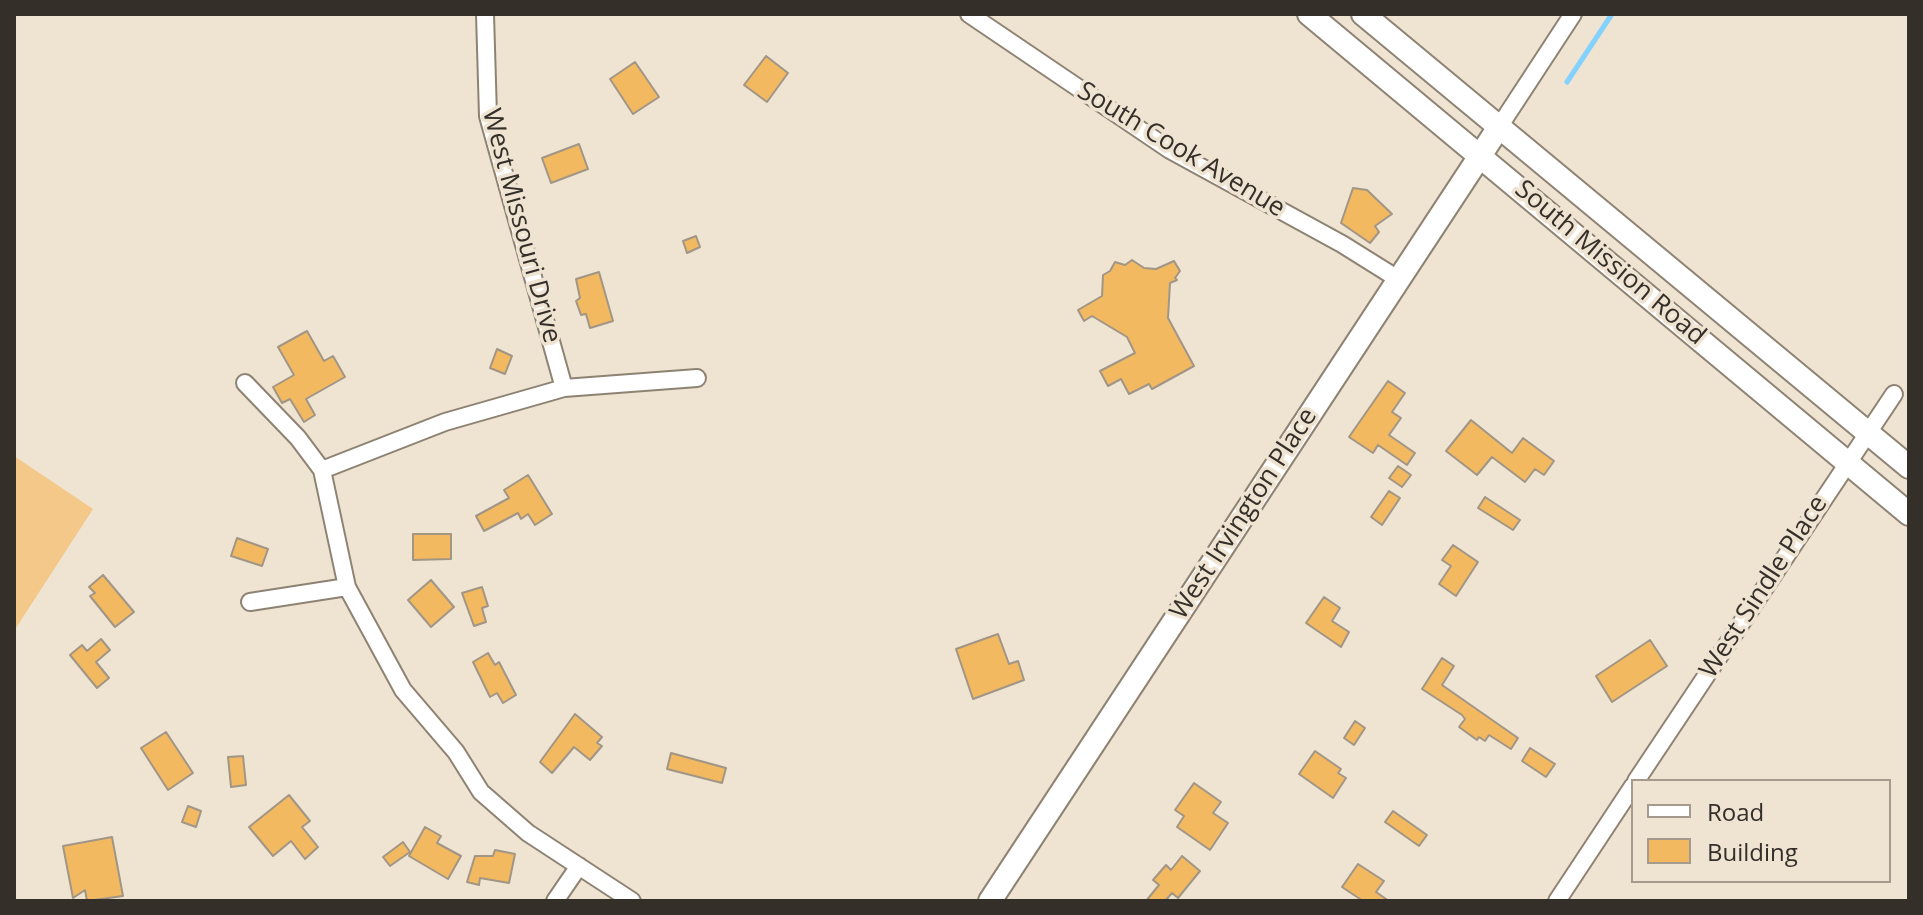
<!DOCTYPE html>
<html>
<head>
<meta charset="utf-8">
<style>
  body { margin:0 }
  #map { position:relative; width:1923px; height:915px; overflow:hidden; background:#efe3d2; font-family:"Open Sans",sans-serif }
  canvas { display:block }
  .frame { position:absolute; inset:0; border:16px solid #342f29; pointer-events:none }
  .legend { position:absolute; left:1631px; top:779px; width:260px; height:104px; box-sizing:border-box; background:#efe3d2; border:2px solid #a49b8e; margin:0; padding:10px 14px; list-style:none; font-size:24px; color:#342f29 }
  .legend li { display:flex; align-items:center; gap:16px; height:40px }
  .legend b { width:40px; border:2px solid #a49b8e }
</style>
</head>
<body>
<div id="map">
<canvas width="1923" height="915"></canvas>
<div class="frame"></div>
<ul class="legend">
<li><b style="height:10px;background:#fff"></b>Road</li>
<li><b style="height:22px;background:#f2b960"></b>Building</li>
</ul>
</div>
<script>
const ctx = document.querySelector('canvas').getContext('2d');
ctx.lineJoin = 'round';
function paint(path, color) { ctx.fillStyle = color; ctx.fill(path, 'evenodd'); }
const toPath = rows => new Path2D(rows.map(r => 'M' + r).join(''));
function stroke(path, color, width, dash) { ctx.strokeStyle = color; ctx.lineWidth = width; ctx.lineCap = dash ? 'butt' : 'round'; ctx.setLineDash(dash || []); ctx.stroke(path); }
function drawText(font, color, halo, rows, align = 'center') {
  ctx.font = font + ' "Open Sans",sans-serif'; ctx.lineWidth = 7; ctx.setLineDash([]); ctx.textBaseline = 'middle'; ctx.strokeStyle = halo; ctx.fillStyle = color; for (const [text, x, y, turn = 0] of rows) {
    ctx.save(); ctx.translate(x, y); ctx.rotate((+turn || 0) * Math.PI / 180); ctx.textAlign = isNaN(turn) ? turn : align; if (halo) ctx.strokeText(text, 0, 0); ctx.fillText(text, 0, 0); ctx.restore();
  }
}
paint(toPath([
  [14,456,93,509,14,631]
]), '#f3c888');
stroke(toPath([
  [1567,82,1612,14]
]), '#82d1fe', 5);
const building = toPath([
  [766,56,788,73,767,102,744,85,766,56],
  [635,62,659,97,633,114,610,79,635,62],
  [579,144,588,169,551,183,542,158,579,144],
  [1353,188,1367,190,1392,214,1375,226,1379,232,1370,243,1341,223,1353,188],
  [696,236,700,247,687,253,683,241,696,236],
  [1132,260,1144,268,1156,269,1174,261,1180,271,1175,278,1177,280,1170,283,1168,318,1194,366,1152,389,1149,384,1129,394,1121,379,1108,386,1100,371,1135,353,1127,337,1092,316,1084,321,1078,310,1102,296,1103,275,1110,271,1115,262,1125,265,1132,260],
  [599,272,613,321,590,328,586,314,581,315,576,301,580,298,576,279,599,272],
  [307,331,324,361,333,356,345,377,306,399,315,415,304,422,290,399,282,403,273,387,294,375,278,347,307,331],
  [497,349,512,356,505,374,490,368,497,349],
  [1388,381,1405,393,1392,412,1401,418,1389,435,1415,453,1407,465,1378,445,1373,453,1349,437,1388,381],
  [1471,420,1512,453,1523,438,1554,461,1544,475,1535,469,1525,482,1492,457,1477,475,1446,451,1471,420],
  [1398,466,1411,475,1402,487,1389,478,1398,466],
  [528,475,552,514,535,525,528,514,521,519,518,513,484,531,476,516,509,498,504,490,528,475],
  [1389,491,1400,498,1382,525,1371,517,1389,491],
  [1485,497,1520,520,1513,530,1478,508,1485,497],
  [413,534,451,534,451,559,413,560,413,534],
  [237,538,268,549,262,566,231,556,237,538],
  [1453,545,1478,562,1456,596,1439,584,1451,566,1442,560,1453,545],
  [103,575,134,612,115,627,90,596,95,593,89,587,103,575],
  [431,580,454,607,431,627,408,600,431,580],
  [482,587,488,606,482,608,486,622,474,626,462,593,482,587],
  [1324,597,1340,608,1332,621,1349,632,1341,647,1306,623,1324,597],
  [998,634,1009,664,1018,661,1024,680,973,699,956,649,998,634],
  [101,639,110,650,96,662,109,678,97,688,70,655,82,645,87,651,101,639],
  [1650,640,1667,666,1612,702,1596,676,1650,640],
  [488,653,495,665,499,662,516,695,503,703,497,693,490,697,473,662,488,653],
  [1442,658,1454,666,1442,685,1518,738,1511,749,1489,735,1485,741,1479,737,1477,740,1459,727,1465,719,1462,715,1422,689,1442,658],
  [575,714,602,737,597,743,602,746,590,760,574,747,552,773,540,762,575,714],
  [1355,721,1365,728,1354,745,1344,738,1355,721],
  [166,732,193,773,168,790,141,748,166,732],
  [1530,748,1555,764,1546,777,1522,761,1530,748],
  [1315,751,1341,769,1338,773,1346,778,1333,798,1299,774,1315,751],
  [671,753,726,768,722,783,667,769,671,753],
  [243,756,246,785,231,787,228,757,243,756],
  [1194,783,1221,802,1213,813,1228,823,1210,850,1177,827,1184,816,1175,810,1194,783],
  [289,795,310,821,302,827,318,847,305,859,291,841,273,856,249,827,289,795],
  [188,806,201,811,196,827,182,822,188,806],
  [1393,811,1427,835,1419,846,1385,822,1393,811],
  [425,827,441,836,437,843,461,856,448,879,409,856,425,827],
  [112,837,123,896,87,901,85,890,73,898,63,846,112,837],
  [403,842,410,852,390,866,383,857,403,842],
  [495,850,515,854,509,883,480,878,479,885,467,882,475,856,493,856,495,850],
  [1182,856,1200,871,1178,898,1172,893,1165,901,1146,901,1159,885,1153,880,1166,865,1171,870,1182,856],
  [1358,864,1384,881,1376,892,1389,901,1363,901,1342,887,1358,864]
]);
paint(building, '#f2b960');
stroke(building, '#a19686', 2);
const street = toPath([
  [485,14,488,116,564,388],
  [969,14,1170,150,1342,244,1398,279],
  [1499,127,1573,14],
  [245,383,298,438,322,470,347,587,403,690,456,752,481,792,528,833,632,901],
  [322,470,445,422,564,388,697,378],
  [250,602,347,587],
  [1636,781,1894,394],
  [555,901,579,866],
  [1557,901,1633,786]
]);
const secondary = toPath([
  [1309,14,1909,514],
  [1363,14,1909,467],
  [990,901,1499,127]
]);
stroke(street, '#8e8373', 20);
stroke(secondary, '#8e8373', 26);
stroke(street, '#fff', 16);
stroke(secondary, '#fff', 22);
drawText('26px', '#342f29', '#efe3d2', [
  ["South Cook Avenue",1181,150,31],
  ["West Missouri Drive",521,226,75],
  ["South Mission Road",1610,263,40],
  ["West Irvington Place",1244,514,-57],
  ["West Sindle Place",1764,587,-57]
]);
</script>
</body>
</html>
